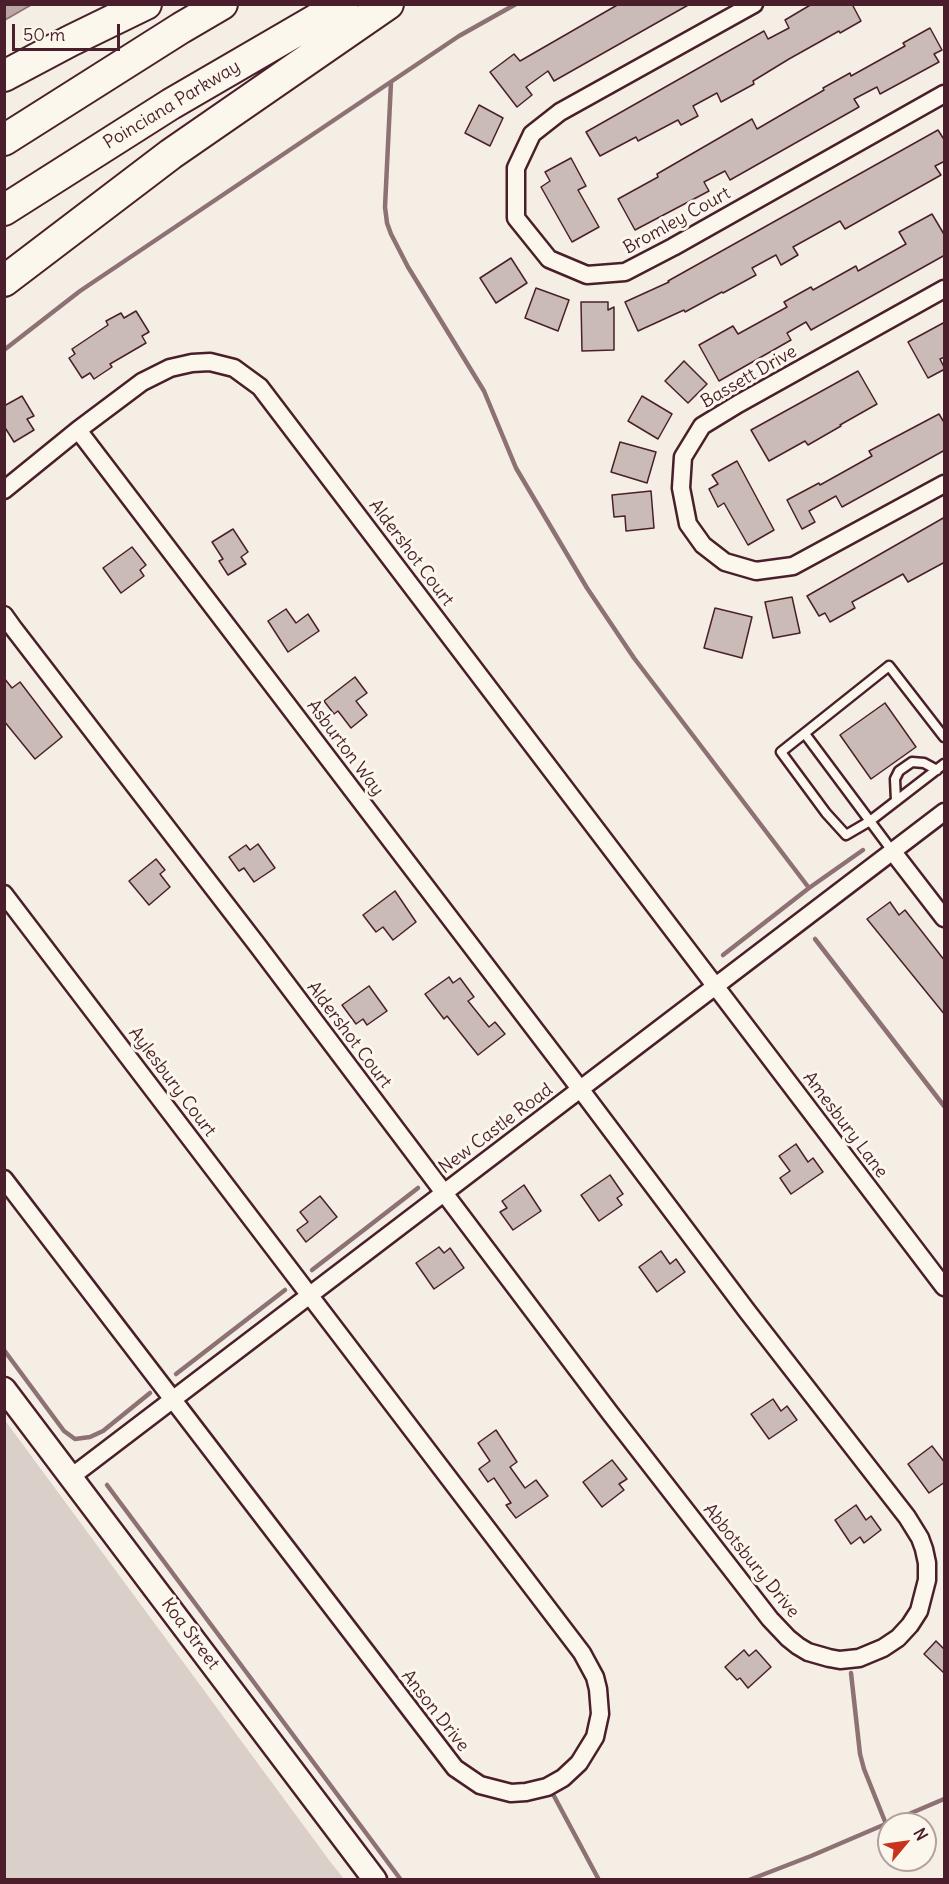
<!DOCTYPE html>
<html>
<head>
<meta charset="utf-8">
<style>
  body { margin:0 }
  #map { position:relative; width:949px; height:1884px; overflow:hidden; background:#f4eee4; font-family:Delius,sans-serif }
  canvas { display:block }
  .frame { position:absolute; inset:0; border:6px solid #4a1f2b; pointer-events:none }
  .north { position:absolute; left:877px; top:1812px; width:60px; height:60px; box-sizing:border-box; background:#fbf7ec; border:2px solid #b4a19f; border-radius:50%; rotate:61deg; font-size:16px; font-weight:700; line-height:24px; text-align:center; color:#4a1f2b }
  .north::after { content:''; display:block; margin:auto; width:21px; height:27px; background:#c8321e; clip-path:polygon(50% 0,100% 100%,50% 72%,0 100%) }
  .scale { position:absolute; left:12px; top:24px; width:108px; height:27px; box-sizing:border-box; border:3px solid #4a1f2b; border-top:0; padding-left:8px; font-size:18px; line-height:21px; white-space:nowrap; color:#4a1f2b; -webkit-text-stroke:4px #fbf7ec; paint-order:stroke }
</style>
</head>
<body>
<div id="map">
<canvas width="949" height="1884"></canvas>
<div class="frame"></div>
<div class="north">N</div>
<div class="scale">50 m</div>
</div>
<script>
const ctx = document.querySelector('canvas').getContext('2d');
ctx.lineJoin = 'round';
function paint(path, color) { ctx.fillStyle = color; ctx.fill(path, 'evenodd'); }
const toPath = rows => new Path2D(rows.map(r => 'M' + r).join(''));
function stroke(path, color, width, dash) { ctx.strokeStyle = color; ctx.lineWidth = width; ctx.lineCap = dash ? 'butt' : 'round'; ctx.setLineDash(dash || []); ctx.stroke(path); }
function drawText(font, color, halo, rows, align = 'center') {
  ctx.font = font + ' Delius,sans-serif'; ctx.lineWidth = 6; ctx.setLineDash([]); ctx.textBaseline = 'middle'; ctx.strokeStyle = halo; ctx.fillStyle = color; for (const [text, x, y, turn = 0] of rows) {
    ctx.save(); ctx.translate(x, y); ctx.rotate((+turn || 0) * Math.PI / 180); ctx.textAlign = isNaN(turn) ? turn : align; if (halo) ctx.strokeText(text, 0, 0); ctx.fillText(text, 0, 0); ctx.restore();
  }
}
paint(toPath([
  [4,1419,329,1860,344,1879,5,1879]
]), '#dbd0c9');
const water = toPath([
  [5,4,31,4,31,5,5,20,5,4]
]);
paint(water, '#baa7a5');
stroke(water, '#8d7174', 1.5);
stroke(toPath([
  [391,82,385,207,387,223,391,234,408,267,484,391,516,468,587,588,634,658,809,888],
  [4,350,80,291,459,36,516,4],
  [815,939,944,1106],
  [723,955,809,888,863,850],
  [312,1270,418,1188],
  [4,1350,64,1431,75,1439,90,1437,103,1431,150,1393],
  [176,1374,285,1290],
  [107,1485,401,1880],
  [851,1673,860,1754,864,1769,886,1824],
  [554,1796,599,1880],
  [749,1880,811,1856,944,1799]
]), '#8d7174', 4.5);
const building = toPath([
  [619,4,690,4,554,81,548,71,526,87,532,95,517,107,490,72,514,54,520,61,619,4],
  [812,4,852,4,861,21,840,33,839,31,789,59,753,81,754,84,721,102,717,93,693,106,698,116,681,125,678,120,638,141,636,137,600,156,586,132,764,31,768,39,789,28,785,20,812,4],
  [930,28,942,50,934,54,939,62,880,94,877,87,854,99,859,107,730,180,725,171,704,182,709,191,635,230,618,199,658,177,657,174,752,119,757,129,824,90,823,88,850,73,851,76,905,46,903,43,930,28],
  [479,105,503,118,490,146,465,133,479,105],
  [938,130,945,141,945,161,935,166,941,175,845,229,840,221,793,247,798,255,781,265,776,255,752,268,756,275,723,293,722,292,685,312,684,310,638,331,625,302,669,282,668,281,938,130],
  [571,158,586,186,578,190,599,227,572,242,541,187,550,181,545,172,571,158],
  [932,214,945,236,945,255,811,330,806,322,787,333,791,340,719,381,699,345,733,326,738,334,787,307,784,302,811,287,813,290,856,266,858,271,906,244,899,232,932,214],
  [511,258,527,283,496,303,480,278,511,258],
  [536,288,569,300,558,331,525,318,536,288],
  [581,302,608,302,608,310,614,307,614,350,582,351,581,302],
  [136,311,149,332,142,336,146,343,110,364,112,367,94,379,90,373,82,378,69,358,75,354,72,349,108,325,106,321,121,313,124,318,136,311],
  [945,322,945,357,940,359,945,369,928,378,908,342,945,322],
  [684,361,707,384,688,403,665,381,684,361],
  [858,371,877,404,840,425,841,426,808,445,805,441,769,461,751,430,858,371],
  [22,396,34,416,27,419,34,430,14,442,4,426,4,406,22,396],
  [642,396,672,414,658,439,628,421,642,396],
  [939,414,945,424,945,450,842,507,836,496,809,511,815,522,802,529,787,500,819,483,820,485,872,456,869,451,939,414],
  [620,442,656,452,647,483,611,472,620,442],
  [737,461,774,530,748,545,724,503,718,507,709,489,718,484,712,475,737,461],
  [651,491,654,528,626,531,625,516,614,517,612,495,651,491],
  [945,517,945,562,908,582,903,574,852,602,855,608,830,622,825,613,819,616,807,596,945,517],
  [233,529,248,552,241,557,246,564,228,575,219,561,223,559,212,542,233,529],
  [132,547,146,565,140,570,144,576,121,593,103,568,132,547],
  [792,597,800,633,773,638,765,602,792,597],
  [715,608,752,617,742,658,704,648,715,608],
  [286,609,296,623,308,614,319,631,288,652,268,621,286,609],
  [355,677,367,693,356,701,367,715,351,728,338,711,334,714,324,701,355,677],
  [4,678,12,688,20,682,62,737,35,759,4,721,4,678],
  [885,703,916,747,871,779,840,735,885,703],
  [258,844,275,868,254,882,244,868,239,871,229,857,246,845,250,850,258,844],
  [156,859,165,870,160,874,170,887,149,905,129,881,156,859],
  [395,891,416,922,393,940,383,927,376,932,363,915,395,891],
  [890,902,899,915,905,910,945,961,945,1015,867,919,890,902],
  [449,977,453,983,460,978,474,997,468,1001,489,1027,495,1022,505,1034,478,1055,447,1016,444,1019,425,994,449,977],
  [369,986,387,1011,367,1025,363,1019,356,1024,342,1005,369,986],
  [796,1144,808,1162,813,1158,823,1172,791,1194,780,1178,790,1171,779,1156,796,1144],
  [610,1175,623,1194,617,1198,622,1205,599,1221,581,1195,610,1175],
  [524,1185,541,1211,513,1230,500,1212,507,1208,502,1201,524,1185],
  [320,1196,337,1217,306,1242,297,1230,308,1222,300,1212,320,1196],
  [439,1247,444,1253,450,1248,464,1268,434,1289,416,1263,439,1247],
  [661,1251,670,1264,676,1259,685,1272,657,1292,639,1267,661,1251],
  [773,1399,781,1411,787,1406,797,1420,769,1439,751,1414,773,1399],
  [496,1430,517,1462,510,1467,525,1488,536,1480,548,1496,516,1518,506,1505,511,1503,494,1478,488,1482,479,1469,490,1461,478,1443,496,1430],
  [932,1446,945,1463,945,1482,929,1493,908,1464,932,1446],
  [612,1460,627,1479,619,1484,624,1490,602,1507,583,1482,612,1460],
  [856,1505,866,1520,871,1516,881,1530,864,1543,860,1537,851,1544,835,1520,856,1505],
  [936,1641,945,1650,945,1674,924,1654,936,1641],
  [744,1650,749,1656,756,1650,771,1667,748,1688,740,1678,737,1680,725,1667,744,1650]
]);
paint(building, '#cabbb6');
stroke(building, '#4a1f2b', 1.5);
const lane = toPath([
  [805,734,893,852],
  [944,737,889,666,781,752,826,813,846,835,870,821,944,764],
  [896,801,895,779,899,771,912,762,924,763,937,770]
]);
const street = toPath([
  [754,4,560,112,532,134,516,168,516,218,549,259,587,275,625,272,673,247,944,94],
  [944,289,738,404,702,426,683,457,681,488,688,524,703,545,725,562,756,571,793,566,944,484],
  [4,490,78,430,142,382,170,368,192,363,210,362,234,368,260,387,944,1287],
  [4,615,14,629,258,946,610,1413,770,1619,788,1638,798,1646,808,1652,829,1658,840,1660,859,1658,883,1648,898,1638,910,1625,919,1611,927,1580,927,1563,924,1549,920,1538,907,1517,747,1311,587,1098,78,430],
  [893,852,944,918],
  [4,894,582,1653,595,1677,598,1689,600,1714,595,1737,579,1763,563,1778,547,1787,526,1792,511,1793,480,1785,455,1768,4,1179],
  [71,1477,944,812]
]);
const secondary = toPath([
  [4,1389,375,1880]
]);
const highway = toPath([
  [4,76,70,41,146,4],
  [4,140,181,28,222,4],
  [4,210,171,104,343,4],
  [4,281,171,154,388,4]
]);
stroke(lane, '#4a1f2b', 13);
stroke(street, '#4a1f2b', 21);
stroke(secondary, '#4a1f2b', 27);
stroke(highway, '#4a1f2b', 34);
stroke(lane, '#fbf7ec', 8);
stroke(street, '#fbf7ec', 16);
stroke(secondary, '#fbf7ec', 22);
stroke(highway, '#fbf7ec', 30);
drawText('18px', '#4a1f2b', '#fbf7ec', [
  ["Poinciana Parkway",172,105,-31],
  ["Bromley Court",677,221,-29],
  ["Bassett Drive",749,377,-30],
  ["Aldershot Court",411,553,53],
  ["Asburton Way",345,748,53],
  ["Aldershot Court",349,1035,53],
  ["Aylesbury Court",172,1082,53],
  ["Amesbury Lane",845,1125,53],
  ["New Castle Road",496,1129,-37],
  ["Abbotsbury Drive",751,1561,51],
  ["Koa Street",190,1634,53],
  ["Anson Drive",435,1711,52]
]);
</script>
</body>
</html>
